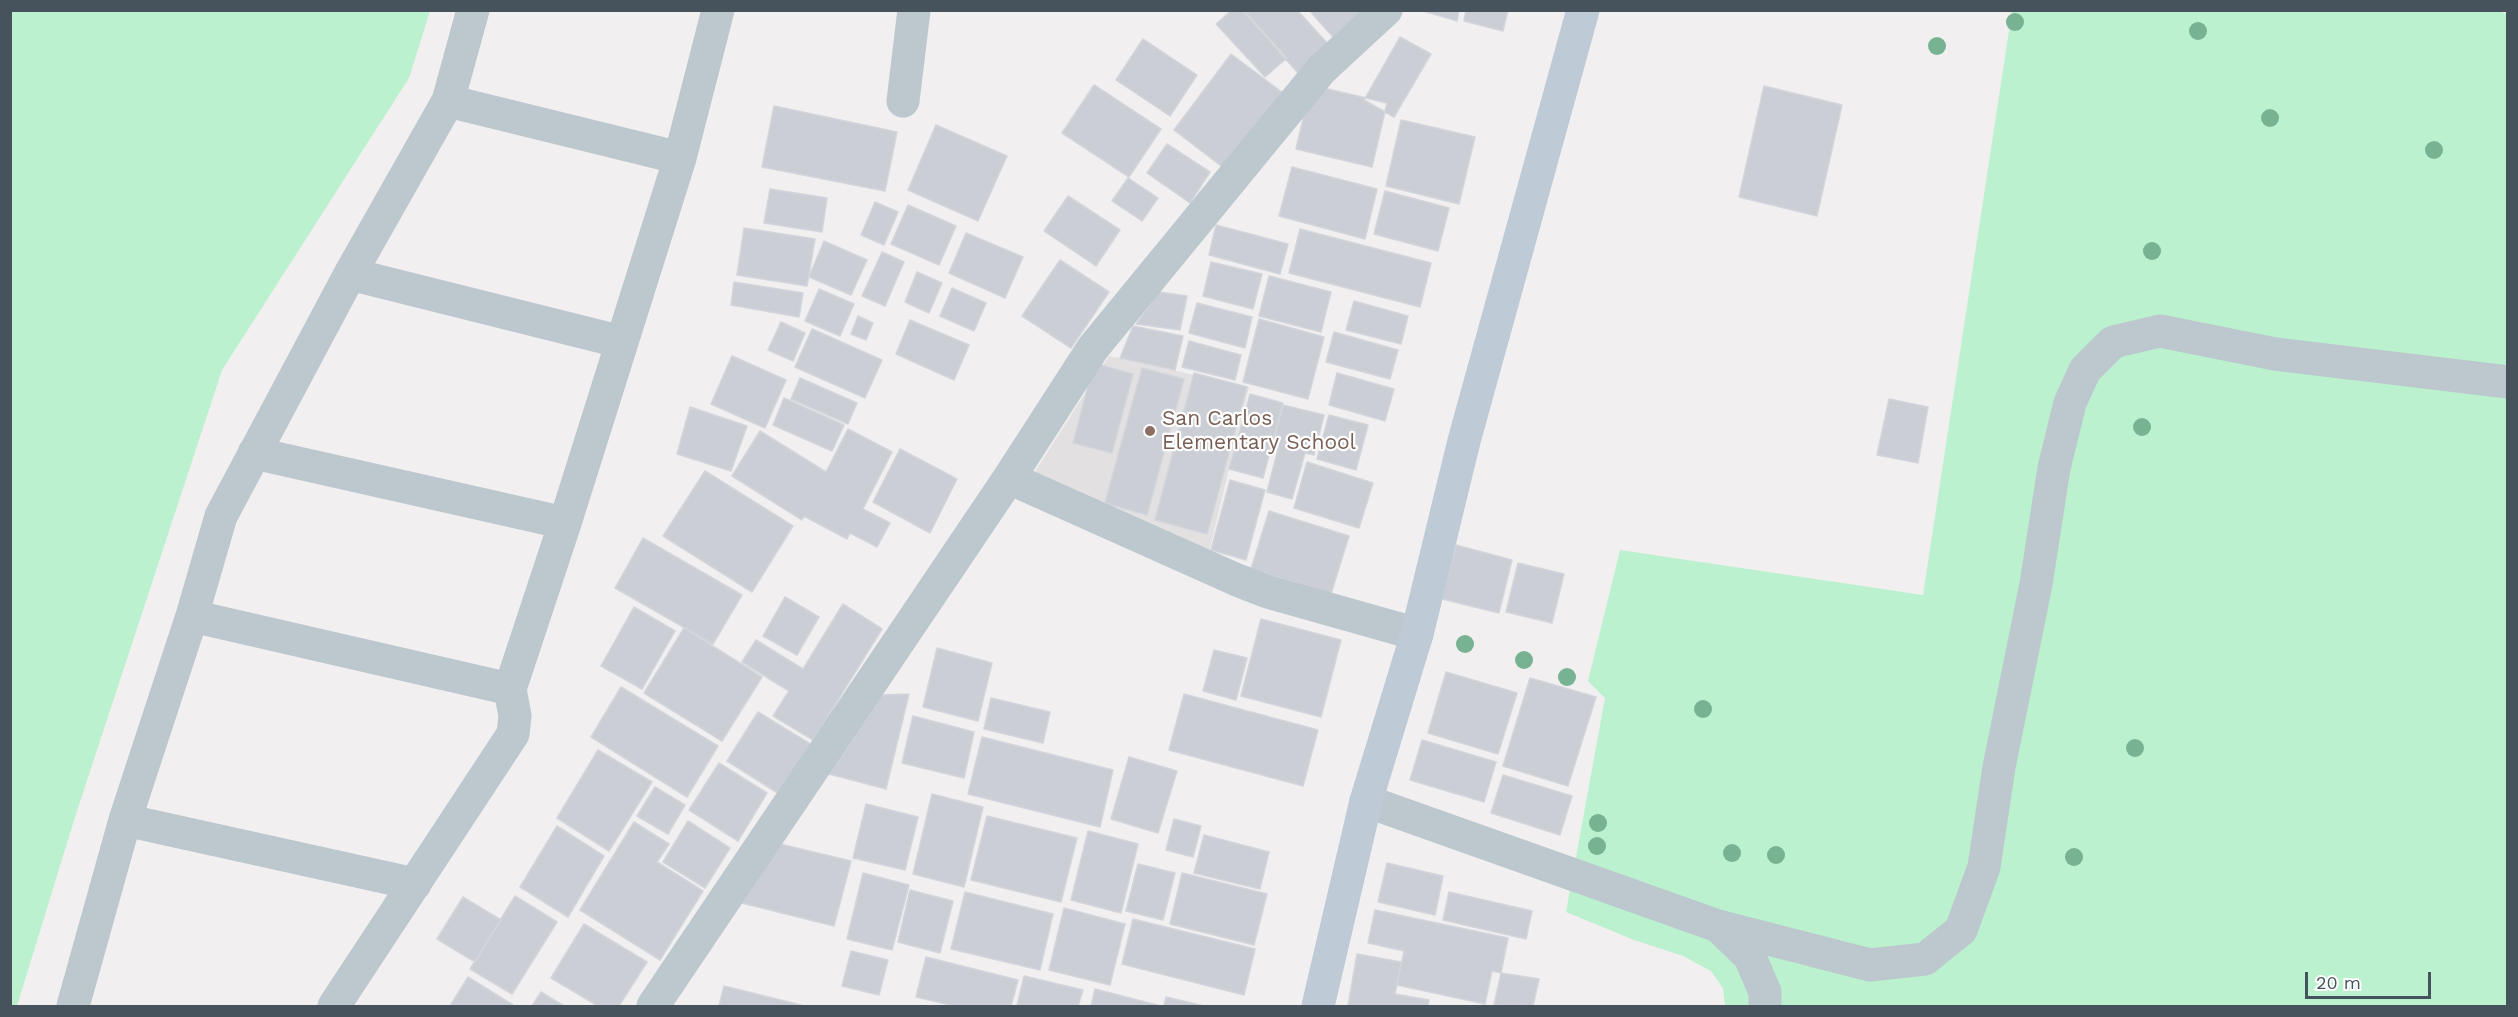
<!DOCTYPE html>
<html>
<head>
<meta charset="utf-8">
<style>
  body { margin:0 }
  #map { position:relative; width:2518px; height:1017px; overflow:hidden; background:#f1efef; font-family:"Work Sans",sans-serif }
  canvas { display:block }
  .frame { position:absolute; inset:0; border:12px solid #46535d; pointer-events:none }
  .scale { position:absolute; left:2305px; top:972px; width:126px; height:27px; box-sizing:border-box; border:3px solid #46535d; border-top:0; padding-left:8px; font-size:18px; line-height:21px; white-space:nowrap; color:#46535d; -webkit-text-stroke:4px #fff; paint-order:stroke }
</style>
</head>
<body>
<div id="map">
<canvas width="2518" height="1017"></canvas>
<div class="frame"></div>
<div class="scale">20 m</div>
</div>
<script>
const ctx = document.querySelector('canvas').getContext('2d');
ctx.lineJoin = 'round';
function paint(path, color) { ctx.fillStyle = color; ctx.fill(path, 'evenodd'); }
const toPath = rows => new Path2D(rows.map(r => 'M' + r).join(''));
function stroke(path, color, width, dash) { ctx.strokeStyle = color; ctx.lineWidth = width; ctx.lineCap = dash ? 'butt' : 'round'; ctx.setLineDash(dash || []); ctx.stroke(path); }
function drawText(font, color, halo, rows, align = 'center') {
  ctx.font = font + ' "Work Sans",sans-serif'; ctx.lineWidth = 4.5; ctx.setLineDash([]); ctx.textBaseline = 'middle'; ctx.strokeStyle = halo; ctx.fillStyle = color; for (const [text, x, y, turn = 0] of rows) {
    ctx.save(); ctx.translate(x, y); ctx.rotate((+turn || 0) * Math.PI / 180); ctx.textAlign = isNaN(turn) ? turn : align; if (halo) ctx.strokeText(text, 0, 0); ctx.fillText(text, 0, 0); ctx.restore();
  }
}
paint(toPath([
  [1109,356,1249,387,1209,552,1032,476]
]), '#e2e0e1');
paint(toPath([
  [2498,10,2507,15,2507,1006,1725,1006,1723,988,1711,971,1683,956,1634,940,1566,912,1605,698,1588,681,1620,550,1923,595,2012,11],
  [10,11,430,11,409,78,222,370,75,817,17,1006,10,1006]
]), '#bbf1ce');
const building = toPath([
  [1232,10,1244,10,1287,58,1265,77,1216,24,1232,10],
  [1242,10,1297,10,1329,45,1298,73,1242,10],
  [1309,10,1363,10,1333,37,1309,10],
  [1420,10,1459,10,1457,21,1420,10],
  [1466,10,1508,10,1503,31,1464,21,1466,10],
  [1400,37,1431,54,1394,117,1364,100,1400,37],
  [1143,39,1197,75,1170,116,1116,80,1143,39],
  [1231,54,1287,96,1229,172,1174,130,1231,54],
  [1094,85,1161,129,1129,177,1062,133,1094,85],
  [1311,85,1387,103,1372,167,1296,149,1311,85],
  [1764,86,1842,105,1817,216,1739,197,1764,86],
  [774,106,897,132,885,191,762,167,774,106],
  [1401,120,1475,137,1459,204,1386,186,1401,120],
  [936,125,1007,156,978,221,908,190,936,125],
  [1167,144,1210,172,1190,203,1147,173,1167,144],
  [1292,167,1377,189,1365,239,1279,216,1292,167],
  [1128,178,1158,198,1142,221,1112,201,1128,178],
  [770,189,827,198,822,232,764,223,770,189],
  [1385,191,1449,208,1438,251,1374,234,1385,191],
  [1068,196,1120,230,1096,266,1044,231,1068,196],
  [875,202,898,212,884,245,861,235,875,202],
  [908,205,956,226,939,265,891,244,908,205],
  [1216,225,1288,244,1280,274,1209,255,1216,225],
  [744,228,815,239,807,286,737,275,744,228],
  [1300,229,1431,263,1420,307,1289,273,1300,229],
  [966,233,1023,257,1005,298,949,273,966,233],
  [824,241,867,260,851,295,809,277,824,241],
  [882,252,904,262,885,306,862,296,882,252],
  [1060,260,1109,292,1071,348,1022,316,1060,260],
  [1211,262,1262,274,1253,309,1203,296,1211,262],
  [917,272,942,283,929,313,905,302,917,272],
  [1269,276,1331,292,1321,332,1259,316,1269,276],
  [734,282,803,293,799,317,731,305,734,282],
  [952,288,986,303,974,331,940,316,952,288],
  [819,289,854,304,840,336,805,321,819,289],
  [1159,292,1187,296,1180,330,1136,324,1159,292],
  [1354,301,1408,316,1401,344,1346,330,1354,301],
  [1197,303,1252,317,1245,348,1189,333,1197,303],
  [858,316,873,323,866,340,851,334,858,316],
  [1259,319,1324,337,1308,399,1243,382,1259,319],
  [910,320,969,345,954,380,896,354,910,320],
  [781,322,805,333,793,361,768,350,781,322],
  [1133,326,1183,336,1175,370,1120,358,1133,326],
  [812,329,882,360,865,398,795,367,812,329],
  [1334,332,1398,350,1390,379,1326,362,1334,332],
  [1189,341,1241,355,1235,380,1182,367,1189,341],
  [732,356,786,380,765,428,711,404,732,356],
  [1094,363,1133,374,1112,453,1073,443,1094,363],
  [1142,368,1184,379,1147,515,1105,503,1142,368],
  [1194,373,1247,387,1207,534,1155,520,1194,373],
  [1337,373,1394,389,1385,421,1329,405,1337,373],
  [800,378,857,403,848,424,791,399,800,378],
  [1250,394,1283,403,1263,478,1229,469,1250,394],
  [784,398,844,425,832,451,773,425,784,398],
  [1889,399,1928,407,1918,463,1877,455,1889,399],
  [1283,405,1324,415,1314,455,1305,453,1292,499,1267,492,1279,445,1273,444,1283,405],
  [690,407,747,426,731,471,677,454,690,407],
  [1329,415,1368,425,1356,470,1317,459,1329,415],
  [848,429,892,452,863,509,890,523,877,547,850,533,847,539,804,516,802,520,732,476,760,431,826,472,848,429],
  [900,449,957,479,930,533,873,502,900,449],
  [1307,462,1373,483,1359,528,1294,508,1307,462],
  [705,471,793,526,752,592,663,536,705,471],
  [1230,480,1265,490,1246,560,1211,550,1230,480],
  [1269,511,1349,536,1331,594,1251,569,1269,511],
  [643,538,742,595,713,644,615,588,643,538],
  [1456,545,1512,560,1499,613,1442,599,1456,545],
  [1518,563,1564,574,1552,623,1506,612,1518,563],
  [785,597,819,617,797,655,763,636,785,597],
  [843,604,882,629,813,740,773,716,789,691,742,662,756,640,803,669,843,604],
  [634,607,675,631,642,689,601,666,634,607],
  [1261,619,1341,640,1321,717,1241,696,1261,619],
  [684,628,762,677,722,741,644,693,684,628],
  [937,648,992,663,978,721,923,707,937,648],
  [1214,650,1247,658,1236,700,1203,691,1214,650],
  [1446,672,1517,693,1498,754,1428,733,1446,672],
  [1530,678,1596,697,1568,786,1503,766,1530,678],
  [621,687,718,746,687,797,591,737,621,687],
  [909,694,886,789,829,774,882,695,909,694],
  [1184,694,1318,730,1303,786,1169,750,1184,694],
  [991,698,1050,712,1043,743,984,729,991,698],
  [758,712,812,745,781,795,727,761,758,712],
  [913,716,974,732,964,778,902,763,913,716],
  [982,737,1113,770,1100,827,968,794,982,737],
  [1422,740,1496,762,1484,802,1410,780,1422,740],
  [598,750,652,782,609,851,557,818,598,750],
  [1129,757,1177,771,1158,833,1111,819,1129,757],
  [719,763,767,793,738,841,689,810,719,763],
  [1503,775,1572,796,1560,835,1491,813,1503,775],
  [655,787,685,805,668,834,637,816,655,787],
  [932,794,983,807,964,887,913,874,932,794],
  [866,804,918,817,905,870,853,858,866,804],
  [987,816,1077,838,1061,902,971,880,987,816],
  [1174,819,1201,826,1193,857,1166,850,1174,819],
  [688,821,730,848,705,888,663,862,688,821],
  [634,822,669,844,657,862,703,891,660,960,580,910,634,822],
  [557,826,604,856,568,917,520,887,557,826],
  [1088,831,1138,844,1121,913,1071,900,1088,831],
  [1204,835,1269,852,1260,889,1194,873,1204,835],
  [780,844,851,861,834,926,742,903,780,844],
  [1387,863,1443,876,1435,915,1378,902,1387,863],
  [1138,864,1175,873,1163,920,1126,911,1138,864],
  [863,873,909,885,892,950,847,939,863,873],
  [1182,873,1267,894,1254,945,1170,924,1182,873],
  [910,890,953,901,940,953,898,942,910,890],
  [965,892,1053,914,1040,970,951,949,965,892],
  [1449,892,1532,911,1526,939,1443,920,1449,892],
  [515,896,557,922,512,994,470,969,515,896],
  [463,897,501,920,475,962,437,939,463,897],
  [1064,908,1125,924,1110,985,1049,970,1064,908],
  [1375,910,1508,938,1501,973,1492,971,1485,1004,1397,985,1404,951,1368,943,1375,910],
  [1133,919,1255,949,1244,995,1122,964,1133,919],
  [584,924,647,962,619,1006,598,1006,551,978,584,924],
  [851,951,888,960,879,995,842,986,851,951],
  [1357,954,1401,962,1395,994,1429,1000,1428,1006,1348,1006,1357,954],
  [926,957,1018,980,1011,1006,955,1006,916,997,926,957],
  [1501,973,1539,979,1533,1006,1494,1005,1501,973],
  [1024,976,1083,990,1078,1006,1017,1006,1024,976],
  [468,977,513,1005,512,1006,450,1006,468,977],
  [724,986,801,1005,800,1006,719,1006,724,986],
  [1095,989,1161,1006,1091,1006,1095,989],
  [541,992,564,1006,532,1006,541,992],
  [1166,997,1204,1006,1164,1006,1166,997]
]);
paint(building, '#cbced4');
stroke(building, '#d2d5db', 1.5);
stroke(toPath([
  [448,101,680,158],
  [903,101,914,10],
  [350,274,622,342],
  [254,453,565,523],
  [1009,478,1237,580,1268,592,1417,634],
  [192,616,510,689],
  [1366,801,1718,926,1750,957,1765,992,1765,1006],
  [125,820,415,884],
  [1718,926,1870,965,1925,959,1961,930,1984,867,1999,767,2036,584,2054,468,2070,403,2085,370,2113,342,2160,331,2275,354,2508,382],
  [73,1006,125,820,192,616,221,516,350,274,448,101,473,10],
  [334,1006,513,734,515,716,510,689,565,523,680,158,718,10],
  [653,1006,1009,478,1093,348,1321,70,1386,10]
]), '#bcc7ce', 33);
stroke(toPath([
  [1318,1006,1366,801,1417,634,1464,441,1583,10]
]), '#becbd6', 33);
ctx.fillStyle = '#77b393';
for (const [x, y] of [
  [2015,22],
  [2198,31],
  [1937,46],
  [2270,118],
  [2434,150],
  [2152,251],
  [2142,427],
  [1465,644],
  [1524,660],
  [1567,677],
  [1703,709],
  [2135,748],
  [1598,823],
  [1597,846],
  [1732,853],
  [1776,855],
  [2074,857]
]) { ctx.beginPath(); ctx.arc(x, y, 9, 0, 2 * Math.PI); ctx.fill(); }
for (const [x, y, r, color] of [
  [1150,431,6,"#8d6e63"]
]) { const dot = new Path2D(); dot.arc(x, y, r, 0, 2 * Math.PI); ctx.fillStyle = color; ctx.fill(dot); stroke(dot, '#fff', 2); }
drawText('21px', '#785e54', '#fff', [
  ["San Carlos",1162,419],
  ["Elementary School",1162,443]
], 'left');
</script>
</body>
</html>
